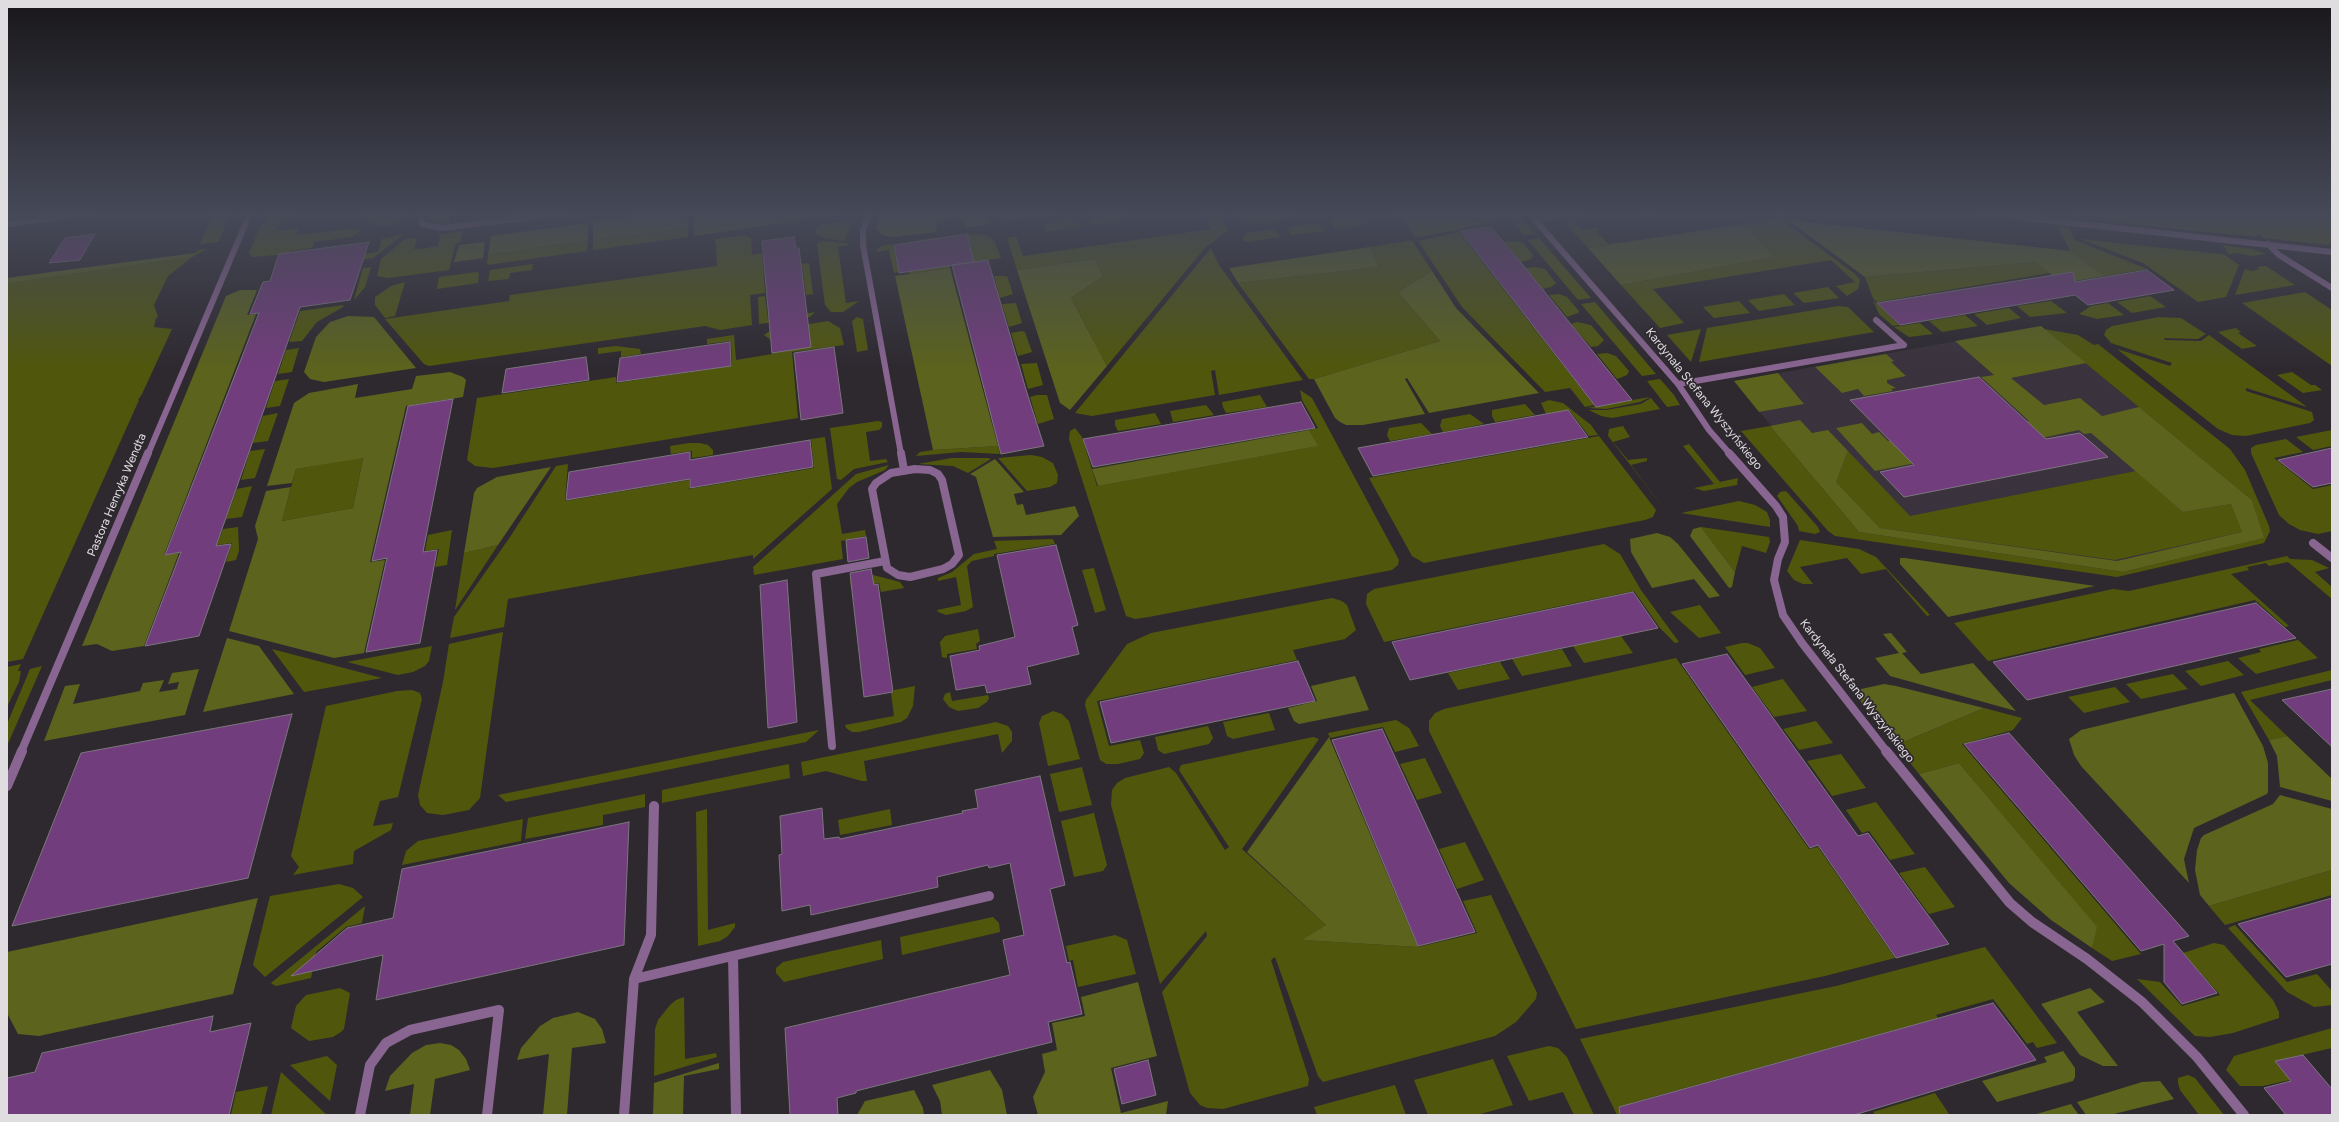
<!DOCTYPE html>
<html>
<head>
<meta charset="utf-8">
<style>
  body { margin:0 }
  #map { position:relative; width:2339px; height:1122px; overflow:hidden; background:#2e292f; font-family:Figtree,sans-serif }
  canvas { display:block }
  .frame { position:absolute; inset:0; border:8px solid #e0dde1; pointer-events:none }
</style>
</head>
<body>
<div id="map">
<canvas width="2339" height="1122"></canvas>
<div class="frame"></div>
</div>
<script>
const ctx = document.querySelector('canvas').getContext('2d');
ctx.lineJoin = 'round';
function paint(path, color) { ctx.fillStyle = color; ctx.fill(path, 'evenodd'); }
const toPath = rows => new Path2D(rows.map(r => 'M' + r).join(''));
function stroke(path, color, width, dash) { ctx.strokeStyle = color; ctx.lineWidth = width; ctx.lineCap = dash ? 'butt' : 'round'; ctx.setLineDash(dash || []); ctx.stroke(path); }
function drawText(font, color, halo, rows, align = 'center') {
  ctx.font = font + ' Figtree,sans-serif'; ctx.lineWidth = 3.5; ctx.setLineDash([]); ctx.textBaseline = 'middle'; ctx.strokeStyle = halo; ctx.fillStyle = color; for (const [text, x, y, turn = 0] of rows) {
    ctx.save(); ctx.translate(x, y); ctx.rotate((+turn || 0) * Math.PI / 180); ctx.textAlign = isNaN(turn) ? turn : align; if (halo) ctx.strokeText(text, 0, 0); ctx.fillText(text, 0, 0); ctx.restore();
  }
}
paint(toPath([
  [2041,326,2252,500,2264,538,2123,572,1859,532,1734,381]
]), '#3a323c');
paint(toPath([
  [213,213,231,213,218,242,200,244],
  [268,213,296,213,281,220,275,231,299,228,296,235,356,228,361,231,352,237,314,242,312,248,291,251,290,254,252,257,249,253,260,227,266,221],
  [358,213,410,213,403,222,386,226,377,225],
  [430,213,451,213,449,223,433,222,430,218],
  [1115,213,1122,213,1128,220,1092,225,1090,222,1092,216],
  [1204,213,1215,213,1221,217,1228,230,1204,249,1107,366,1071,298,1103,276,1095,259,1017,270,1007,238,1016,236,1023,256,1211,229],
  [1398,213,1419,213,1489,223,1416,238],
  [1432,213,1498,213,1505,221,1495,222],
  [1505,213,1518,213,1535,234,1524,235],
  [1774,213,1777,213,1783,221,1855,274,1860,280,1858,289,1847,296,1836,286,1855,282,1831,260,1653,289,1684,323,1660,328,1621,285,1773,257,1744,224,1779,218],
  [2053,213,2332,213,2332,242,2329,242,2330,245,2263,238,2261,235,2256,234,2258,237,2196,231,2194,228],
  [1362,216,1370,224,1335,229,1333,227,1333,221],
  [1074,219,1081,226,1045,232,1046,223],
  [1572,220,1581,230,1597,227,1599,230,1596,231,1608,244,1646,239,1588,248,1564,222],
  [851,221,845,241,824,238,815,234,816,229,823,224],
  [1318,223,1325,231,1291,235,1289,232,1288,227],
  [2058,227,2069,228,2075,240,2147,269,2105,276,2070,251],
  [688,228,688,237,593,250,593,240],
  [1273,229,1281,237,1246,242,1243,238,1247,233],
  [463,231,460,242,455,245,449,270,388,278,377,276,381,259,405,239,417,238,414,249,421,249,438,246,440,234],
  [1459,232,1594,405,1585,407,1570,388,1545,392,1462,307,1418,241],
  [404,234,373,258,353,261,330,259,378,252,382,239],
  [971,234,986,235,994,240,1001,258,950,265,950,268,909,274,908,272,926,269,919,240],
  [744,235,751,238,752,255,762,253,765,293,750,295,752,325,720,330,705,326,429,366,424,364,385,319,509,301,510,295,717,266,716,244,714,239],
  [1539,238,1591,298,1578,300,1528,240],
  [2080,239,2229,255,2223,245,2251,249,2266,254,2251,256,2237,253,2225,255,2239,265,2226,297,2198,302,2143,263],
  [588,240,587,251,487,265,488,255],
  [1412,240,1432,271,1398,292,1440,341,1314,379,1309,379,1238,283,1379,267,1370,247],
  [824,241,852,244,838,247,846,303,859,301,843,312,831,312,825,305,817,243],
  [1516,241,1523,243,1533,255,1531,259,1521,262,1505,242],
  [893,244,898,272,894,273,889,250,875,252,881,246],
  [1211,248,1219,265,1303,380,1219,395,1215,370,1211,371,1215,395,1092,416,1075,413],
  [207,249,191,258,168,276,154,305,158,317,156,318,154,327,172,329,142,394,138,400,139,400,23,659,7,662,7,278,196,253,197,250],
  [2035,262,2050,273,1877,302,1873,298,1865,277],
  [809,263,813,294,806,295,802,264],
  [533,264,532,270,510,273,509,279,488,281,490,270],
  [2266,266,2295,285,2235,295,2245,269,2252,271,2259,269,2257,267],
  [371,267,365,287,354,300,363,268],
  [1534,267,1545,269,1556,283,1551,287,1543,289,1526,268],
  [477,272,479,273,478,283,437,289,439,277],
  [994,276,1007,276,1013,294,1000,298],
  [405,282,395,316,385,318,375,305,375,297,391,286],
  [1828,287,1839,298,1804,303,1793,293],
  [2305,292,2332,310,2332,366,2242,303],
  [1559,294,1567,297,1579,311,1578,313,1567,317,1549,295],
  [1784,294,1795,305,1759,311,1748,300],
  [765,296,768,320,815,312,810,317,759,324,758,297],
  [2150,296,2166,307,2132,313,2117,302],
  [1873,300,1899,325,1893,326,1879,314],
  [1739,301,1750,313,1714,318,1703,307],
  [2051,301,2067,313,2030,317,2017,306],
  [1595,302,1656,374,1642,376,1581,304],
  [1016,303,1022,323,1009,327,1002,304],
  [2108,303,2124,315,2097,319,2079,314,2091,306],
  [344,305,343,307,317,322,302,341,289,342,300,311],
  [1838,306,1848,307,1874,332,1699,362,1707,328],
  [2009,308,2021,318,1987,325,1974,314],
  [1965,315,1978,326,1942,332,1929,321],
  [857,317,863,319,868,350,857,352,852,321],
  [2159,317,2181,318,2206,334,2198,339,2164,338,2165,340,2201,341,2209,335,2307,407,2246,388,2246,391,2312,412,2314,420,2310,423,2246,436,2232,435,2218,429,2117,349,2170,366,2172,363,2111,343,2104,335,2106,330,2112,326],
  [828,321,840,328,844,345,792,352,798,418,493,468,475,466,467,460,477,398,616,377,616,383,732,366,731,341,707,344,707,339,734,335,736,360,772,354,771,340,764,335,771,330],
  [1577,322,1591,325,1604,340,1598,346,1591,347,1571,324],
  [1920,323,1933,334,1909,337,1894,327],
  [2236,328,2241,332,2238,333,2257,346,2242,349,2218,332],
  [1701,329,1691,362,1667,335],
  [2044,329,2078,335,2094,345,2098,344,2230,449,2245,470,2269,526,2270,531,2264,543,2117,577,1835,536,1828,531,1741,431,1770,426,1859,532,2123,572,2263,538,2252,500],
  [1022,331,1025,332,1032,352,1018,356,1011,333],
  [616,346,640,349,641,354,621,357,621,351,598,354,598,348],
  [299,348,292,372,278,374,286,350],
  [1607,353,1616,356,1629,371,1627,375,1617,379,1597,354],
  [1037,363,1043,385,1028,389,1021,364],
  [2292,372,2311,385,2315,385,2322,390,2303,393,2277,375],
  [289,379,280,406,266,408,275,381],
  [1660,379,1674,395,1680,405,1667,407,1647,381],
  [1300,390,1312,398,1399,560,1398,565,1392,570,1149,617,1135,619,1126,616,1069,439,1070,431,1075,428,1082,437,1097,486,1317,446,1309,430,1318,428,1302,400],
  [1037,395,1047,395,1054,419,1038,424,1030,397],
  [1260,395,1267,407,1226,413,1223,407,1222,402],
  [1650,397,1640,402,1606,409,1587,408],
  [1651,398,1660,409,1612,418,1601,416,1589,410,1606,410,1641,404],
  [1549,400,1563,403,1591,425,1598,435,1589,436,1569,410,1546,414,1541,403],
  [1525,404,1535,415,1495,422,1492,416,1492,410],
  [1206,405,1214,415,1173,422,1170,411],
  [278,413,268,441,253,443,263,416],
  [1155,413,1161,424,1118,431,1115,425,1115,420],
  [1470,414,1484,424,1443,432,1440,426,1442,419],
  [878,421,882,422,882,427,879,430,866,432,870,461,886,459,888,462,854,469,841,480,837,479,830,428],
  [1421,423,1432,434,1390,441,1387,435,1389,428],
  [1623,426,1630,437,1613,442,1628,460,1647,458,1647,461,1631,465,1669,515,1608,436,1609,429],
  [2332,430,2332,446,2313,450,2296,437],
  [1599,436,1656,510,1653,517,1645,520,1424,563,1412,556,1369,478],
  [825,437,832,489,753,559,753,555,508,599,504,627,450,638,454,617,510,537,556,466,568,464,565,501,689,480,689,489,814,468,811,439],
  [2286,439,2303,452,2274,458,2313,489,2332,485,2332,531,2318,534,2300,530,2289,524,2279,515,2251,453,2251,448,2256,445],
  [689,443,700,443,708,445,713,450,713,455,692,458,692,451,671,454,670,446],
  [1689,444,1720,482,1738,478,1737,485,1704,491,1694,488,1714,484,1683,446],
  [998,446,1000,454,961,452,916,456,920,452,933,450],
  [265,449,255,478,241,480,250,451],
  [1848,451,1910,516,2136,471,2183,512,2231,504,2242,532,2115,560,1880,528,1836,482],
  [1031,455,1042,457,1053,463,1058,475,1057,483,1050,487,1027,491,998,458],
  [363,457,353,508,282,521,296,469],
  [952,458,988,458,991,459,968,473,953,466,918,464],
  [889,465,885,470,857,482,849,488,837,504,842,534,865,530,866,536,841,541,843,559,754,575,753,567,856,474],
  [252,486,242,517,226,519,237,489],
  [1786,491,1818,527,1820,532,1815,534,1799,531,1798,526,1777,496,1780,492],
  [1739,501,1755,505,1767,512,1770,520,1770,527,1681,513],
  [238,527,239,551,236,560,226,562,232,543,217,545,223,529],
  [1701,527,1769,537,1770,542,1766,553,1742,546,1735,572],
  [452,530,447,565,435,567,439,549,425,551,428,535],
  [1053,539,1055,544,994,554,994,556,972,561,967,566,973,607,966,611,946,615,938,612,937,610,961,605,956,577,938,581,938,578,952,572,974,554,997,549,994,541],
  [1800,540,1859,549,1876,557,1930,615,1927,616,1886,569,1861,574,1847,558,1800,567,1813,584,1803,584,1794,580,1787,571],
  [1604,544,1620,554,1641,590,1679,642,1675,643,1660,628,1634,591,1384,642,1366,604,1367,594,1374,589],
  [498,545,455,610,464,553],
  [2287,556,2290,559,2312,560,2329,568,2315,572,2332,587,2332,599,2288,562,2269,566,2266,563,2247,567,2249,570,2231,574,2289,626,2285,627,2255,600,1988,661,1954,623,2113,589,2129,591],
  [1094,568,1106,610,1095,613,1082,570],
  [873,575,900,582,904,588,881,592,879,583,851,588,850,579],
  [1332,598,1342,601,1347,605,1356,630,1345,639,1293,650,1297,660,1097,701,1109,746,1140,740,1144,753,1140,759,1118,764,1106,764,1100,760,1085,705,1086,700,1127,644,1151,633],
  [1700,605,1721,633,1699,638,1670,612],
  [978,629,980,641,976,644,977,649,947,654,947,658,942,657,940,642,945,636],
  [503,632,480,798,469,810,443,815,427,813,420,805,418,795,443,682,449,644],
  [1621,636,1633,653,1584,663,1573,646],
  [2298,640,2318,658,2256,674,2238,658,2261,652,2259,649],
  [1742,643,1748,643,1760,648,1775,668,1745,675,1725,647],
  [432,646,429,661,425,666,413,672,398,675,347,662],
  [272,649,382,678,304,692],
  [1562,649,1572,666,1522,676,1512,659],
  [1676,658,1809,849,1818,847,1895,958,1825,976,1576,1029,1429,731,1429,721,1435,713,1444,709],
  [2228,661,2244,675,2201,686,2185,671],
  [1500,662,1510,679,1458,690,1448,673],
  [21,664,18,671,21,671,19,682,7,707,7,667],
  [42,666,7,746,7,724,30,669],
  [2332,670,2332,680,2250,700,2287,736,2269,740,2241,692],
  [2173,674,2188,689,2141,699,2126,684],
  [1783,679,1807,711,1774,717,1752,687],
  [915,686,913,706,907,718,901,722,859,732,852,732,846,728,845,725,894,716,891,693,894,692,894,690],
  [2115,687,2130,702,2084,713,2068,697],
  [412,690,420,693,422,699,398,797,380,801,373,826,393,823,391,830,354,851,353,864,293,875,299,867,291,856,326,706,397,691],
  [950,692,952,701,988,695,989,698,987,702,978,708,958,711,949,707,943,699,945,694],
  [1984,708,2022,718,2013,730,1962,744,2141,954,2112,961,2092,948,2096,927,1959,763,1919,774,1896,745],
  [1053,711,1062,714,1069,721,1080,759,1048,766,1039,723,1042,716],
  [1269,713,1275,730,1233,739,1227,736,1223,722],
  [1396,720,1409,728,1419,746,1395,752,1383,727,1330,738,1328,733],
  [1816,721,1833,743,1799,750,1783,729],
  [996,722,1008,726,1012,732,1012,741,1002,753,998,734,864,761,867,781,862,781,826,771,803,776,801,762],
  [1208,726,1213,738,1209,744,1164,754,1158,750,1155,737],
  [819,730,806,742,506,802,498,795],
  [1313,737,1319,739,1242,849,1326,925,1303,940,1418,947,1477,933,1463,901,1491,895,1537,993,1536,999,1516,1022,1495,1036,1323,1082,1318,1076,1275,957,1271,960,1309,1079,1308,1086,1223,1109,1207,1108,1200,1105,1190,1093,1162,992,1207,936,1206,931,1160,984,1111,805,1112,790,1117,783,1125,778,1169,767,1176,773,1225,850,1229,847,1179,770,1181,765],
  [1841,754,1866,788,1832,796,1807,761],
  [1425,758,1442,793,1417,800,1400,764],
  [789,764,790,778,662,803,662,790],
  [1082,767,1092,805,1059,812,1050,774],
  [645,794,645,807,603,815,603,825,525,839,528,818],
  [1876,802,1915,854,1890,860,1869,831,1862,833,1846,810],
  [707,809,708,930,735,923,735,927,728,936,720,941,698,946,696,812],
  [890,809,892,825,840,835,838,820],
  [1094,813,1107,865,1103,871,1074,877,1061,821],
  [523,819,521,841,402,865,406,851,418,841],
  [1465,842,1484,880,1457,889,1439,849],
  [1925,867,1955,907,1929,914,1899,873],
  [2332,870,2332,895,2225,925,2209,906],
  [339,884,353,888,363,897,265,977,253,965,270,896],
  [365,906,362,923,346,927,316,952,311,978,276,986,272,984,271,983],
  [993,917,999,923,1000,932,902,955,900,937],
  [2235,925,2287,982,2317,974,2332,991,2332,1005,2314,1007,2287,992,2228,928],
  [1115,935,1127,940,1136,974,1078,987,1073,960,1069,961,1066,946],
  [881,940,883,959,784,982,776,973,776,968,783,962],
  [2214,943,2224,945,2273,1000,2279,1012,2279,1018,2233,1033,2210,1037,2195,1036,2137,979,2160,982,2182,1006,2220,995,2183,953],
  [1985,947,2057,1043,2037,1048,2033,1042,2027,1044,1993,999,1936,1015,1938,1018,1631,1103,1637,1115,1617,1115,1580,1039,1836,986],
  [340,988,350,993,344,1029,341,1032,333,1037,309,1041,291,1028,296,1006,306,995],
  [684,997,685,1059,716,1053,717,1057,654,1076,655,1029,658,1020,670,1005,676,1000],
  [2332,1028,2332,1048,2275,1061,2290,1080,2263,1086,2240,1086,2226,1070,2234,1056],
  [1549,1046,1558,1048,1567,1057,1594,1115,1574,1115,1563,1092,1529,1101,1507,1056],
  [327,1056,337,1065,330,1101,290,1065],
  [1493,1059,1513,1105,1477,1115,1428,1115,1414,1080],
  [281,1072,327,1115,271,1115],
  [2188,1075,2195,1078,2224,1115,2199,1115,2180,1090,2178,1083,2178,1078],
  [1395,1085,1406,1115,1317,1115,1314,1107],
  [268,1086,261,1115,231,1115,236,1092],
  [1935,1093,1949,1114,1875,1115,1873,1112]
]), '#50570c');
paint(toPath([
  [660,213,687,213,688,228,593,240,593,222],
  [693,213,853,213,694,236],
  [881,213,990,213,992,221,986,225,966,228,963,218,935,222,937,232,893,237,882,235,876,229],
  [997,213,1067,213,1004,222,999,219],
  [1230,213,1292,213,1295,219,1252,223,1236,219],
  [2075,216,2195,228,2196,231,2076,218],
  [1788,220,2070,251,2105,276,2062,283,2035,262,1865,277],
  [588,223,588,240,488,255,491,236],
  [1744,224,1774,257,1621,285,1588,248],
  [485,242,483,258,454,262,459,245],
  [1370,247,1379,267,1238,283,1229,268],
  [196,253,189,257,7,283,7,278],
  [1095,259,1103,276,1071,298,1107,366,1070,410,1060,403,1017,270],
  [950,268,998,446,933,450,895,276],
  [1432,271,1456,308,1539,393,1429,413,1407,378,1405,379,1425,414,1363,425,1346,425,1340,422,1335,418,1314,379,1440,341,1398,292],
  [240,290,257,290,247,315,256,314,164,555,179,553,144,646,112,651,97,644,82,646,226,296],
  [348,316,374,317,416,368,324,382,310,379,304,372,316,337,330,322],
  [2041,326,2086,363,2011,378,2044,405,2080,398,2102,416,2139,407,2252,500,2264,538,2123,572,1859,532,1770,426,1800,420,1812,433,1828,430,1848,451,1836,482,1880,528,2117,561,2242,532,2231,504,2183,512,2091,433,2084,434,2079,430,2037,439,2020,423,2029,421,1981,377,1994,375,1955,341],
  [1886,354,1894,361,1891,362,1906,376,1887,380,1887,383,1896,388,1891,389,1893,391,1864,396,1858,389,1842,393,1815,367],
  [450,372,463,377,466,380,463,397,406,406,370,562,385,560,364,653,334,658,229,631,258,539,255,526,266,491,291,487,282,521,353,508,363,458,296,469,292,483,267,486,294,403,309,393,358,384,355,398,412,389,416,376],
  [1778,373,1804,404,1759,412,1734,381],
  [1862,423,1872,434,1879,432,1888,441,1898,439,1921,462,1875,471,1836,428],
  [1309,430,1318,446,1098,486,1092,469],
  [995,459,1024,492,1014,494,1017,505,1023,504,1026,515,1075,506,1079,516,1061,535,993,537,976,477,970,474],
  [551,467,498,545,464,553,474,493,477,488,497,477],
  [1701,527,1735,572,1732,587,1729,588,1690,536,1693,529],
  [1657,533,1670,537,1678,544,1720,596,1709,598,1694,579,1652,588,1631,552,1630,539],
  [1900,558,1905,558,2095,586,1948,617,1900,564],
  [1891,633,1907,652,1902,653,1921,674,1973,663,2016,711,1890,676,1875,658,1899,653,1883,634],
  [227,638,259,646,294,694,203,712],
  [199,669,185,715,44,741,65,686,80,684,73,704,140,691,143,683,164,680,159,692,177,689,179,682,168,684,172,673],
  [1355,676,1369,710,1299,724,1294,721,1288,708,1317,701,1311,686],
  [1884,684,1896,686,1984,708,1896,745,1852,691],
  [2234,693,2263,746,2268,763,2268,792,2267,794,2194,828,2184,859,2189,883,2081,766,2074,755,2069,739,2081,730],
  [2287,736,2332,779,2332,801,2280,787,2277,756,2269,740],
  [1329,737,1418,947,1302,940,1326,925,1247,852],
  [1959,763,2097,927,2092,948,2051,920,2009,883,1919,774],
  [2280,795,2332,809,2332,870,2209,906,2200,895,2195,870,2197,850,2201,838,2204,835,2273,804],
  [258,898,233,994,39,1036,18,1034,7,1013,7,952],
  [1138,982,1157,1056,1111,1068,1121,1113,1168,1101,1166,1115,1038,1115,1033,1097,1045,1072,1042,1054,1057,1050,1052,1023,1085,1016,1081,997],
  [2090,988,2105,1002,2077,1012,2118,1066,2103,1066,2080,1055,2041,1004],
  [578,1012,595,1019,602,1029,606,1043,572,1048,567,1115,543,1115,549,1054,517,1060,521,1048,540,1026,553,1018],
  [440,1043,451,1045,459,1050,466,1059,470,1070,435,1079,430,1115,410,1115,414,1084,385,1091,390,1076,412,1053,426,1045],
  [2063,1051,2075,1068,2075,1077,2073,1081,1997,1102,1982,1081,2047,1062,2044,1057],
  [719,1063,719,1069,684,1076,683,1115,653,1115,654,1083],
  [990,1070,1002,1090,1007,1115,942,1115,940,1101,932,1085],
  [2160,1081,2174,1099,2110,1115,2086,1115,2077,1102,2142,1082],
  [914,1090,923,1108,924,1115,857,1115,865,1101],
  [2071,1104,2079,1115,2033,1115]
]), '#5b631c');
const building = toPath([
  [1491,227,1523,265,1632,400,1596,407,1460,231,1491,227],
  [95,234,80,260,49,263,65,238,95,234],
  [967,234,974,262,899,273,894,245,967,234],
  [794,237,796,248,799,248,811,347,772,353,762,241,794,237],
  [369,242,350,300,300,307,216,546,231,544,199,636,145,646,181,552,165,555,259,313,250,314,263,282,270,281,279,254,369,242],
  [988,260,1027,393,1044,446,1001,454,952,265,988,260],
  [2147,270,2174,290,2088,305,2075,295,1900,325,1877,303,2073,272,2075,282,2147,270],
  [730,342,731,366,617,382,620,358,730,342],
  [834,347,843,413,801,420,794,353,834,347],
  [586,357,589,380,502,393,506,369,586,357],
  [1979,377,2046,439,2080,433,2108,457,1904,497,1880,472,1914,465,1850,400,1979,377],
  [453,399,423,552,437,550,420,643,366,652,387,558,372,561,408,406,453,399],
  [1301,402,1315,428,1093,467,1083,439,1301,402],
  [1568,410,1588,437,1373,476,1358,448,1568,410],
  [810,440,813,467,690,488,690,479,566,500,569,472,690,452,690,460,810,440],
  [2332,448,2332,483,2313,487,2278,460,2332,448],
  [866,537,869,558,848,562,846,540,866,537],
  [1056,545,1078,625,1072,627,1079,654,1027,667,1031,684,987,693,985,685,956,690,950,656,980,650,979,646,1015,637,997,555,1056,545],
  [871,569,874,585,878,584,893,692,864,697,850,573,871,569],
  [787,580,797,722,768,728,760,585,787,580],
  [1633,592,1658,628,1410,680,1392,642,1633,592],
  [2256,603,2296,638,2027,700,1993,662,2256,603],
  [1727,654,1858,836,1868,833,1949,944,1896,958,1818,845,1810,848,1682,664,1727,654],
  [1298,661,1315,701,1111,743,1100,702,1298,661],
  [2332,689,2332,747,2282,700,2332,689],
  [292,714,248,878,12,926,81,753,292,714],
  [1382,729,1434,842,1475,932,1418,946,1332,740,1382,729],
  [2009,733,2189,936,2173,941,2217,993,2182,1004,2164,982,2164,944,2141,951,1964,744,2009,733],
  [1040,776,1065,885,1050,889,1067,963,1070,962,1082,1014,1048,1022,1052,1042,856,1091,856,1093,837,1098,838,1115,790,1115,785,1028,1010,975,1003,940,1024,935,1010,863,989,868,988,865,937,877,938,887,811,915,810,905,782,911,779,855,782,854,780,816,822,808,824,839,839,837,840,839,963,813,962,811,978,808,975,790,1040,776],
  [629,822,624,945,376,1000,383,955,291,976,347,928,393,918,402,869,629,822],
  [2332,898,2332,964,2286,977,2238,924,2332,898],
  [1993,1003,2036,1060,1854,1115,1620,1115,1619,1107,1993,1003],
  [213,1016,210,1032,251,1023,229,1115,7,1115,7,1078,35,1072,42,1053,213,1016],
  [2303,1055,2332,1089,2332,1115,2286,1115,2264,1088,2291,1081,2275,1061,2303,1055],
  [1148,1060,1156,1095,1122,1104,1114,1069,1148,1060]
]);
paint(building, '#723d7d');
stroke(building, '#7c767e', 1);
stroke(toPath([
  [421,213,422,224,442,228,566,213],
  [869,213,863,231,863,245,901,454],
  [1529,213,1678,384,1709,430,1730,454],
  [1647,213,1651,213],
  [1982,213,2332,252],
  [1535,220,1577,213],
  [7,224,93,213],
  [2268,244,2279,255,2332,288],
  [1876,320,1904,345],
  [1678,384,1904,345],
  [148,454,250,213]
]), '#896591', 6);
stroke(toPath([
  [901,453,904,470],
  [1729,453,1776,506,1783,517,1785,542,1778,559,1774,580,1783,615,1802,643,1887,752],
  [915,469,930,470,938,474,942,480,959,555,952,564,943,569,910,577,898,575,887,568,872,489,876,483,891,473,915,469],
  [2313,543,2332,558],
  [832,746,816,574,885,561],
  [21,752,148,453]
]), '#896591', 8);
stroke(toPath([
  [1886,751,2010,903,2032,922,2087,959,2142,1002,2197,1057,2244,1115],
  [7,786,22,751],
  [733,956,736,1115],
  [634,979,989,896],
  [360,1115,370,1065,386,1043,410,1030,499,1010,487,1115],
  [624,1115,634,979,651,935,654,806]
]), '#896591', 10);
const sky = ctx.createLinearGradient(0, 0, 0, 370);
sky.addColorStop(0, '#19171a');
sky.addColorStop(0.58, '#464958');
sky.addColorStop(1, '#46495800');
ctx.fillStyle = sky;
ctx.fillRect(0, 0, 2339, 370);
drawText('12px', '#e0dde1', '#2e292f', [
  ["Kardynała Stefana Wyszyńskiego",1704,399,51],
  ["Pastora Henryka Wendta",117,495,-67],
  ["Kardynała Stefana Wyszyńskiego",1857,691,52]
]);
</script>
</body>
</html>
